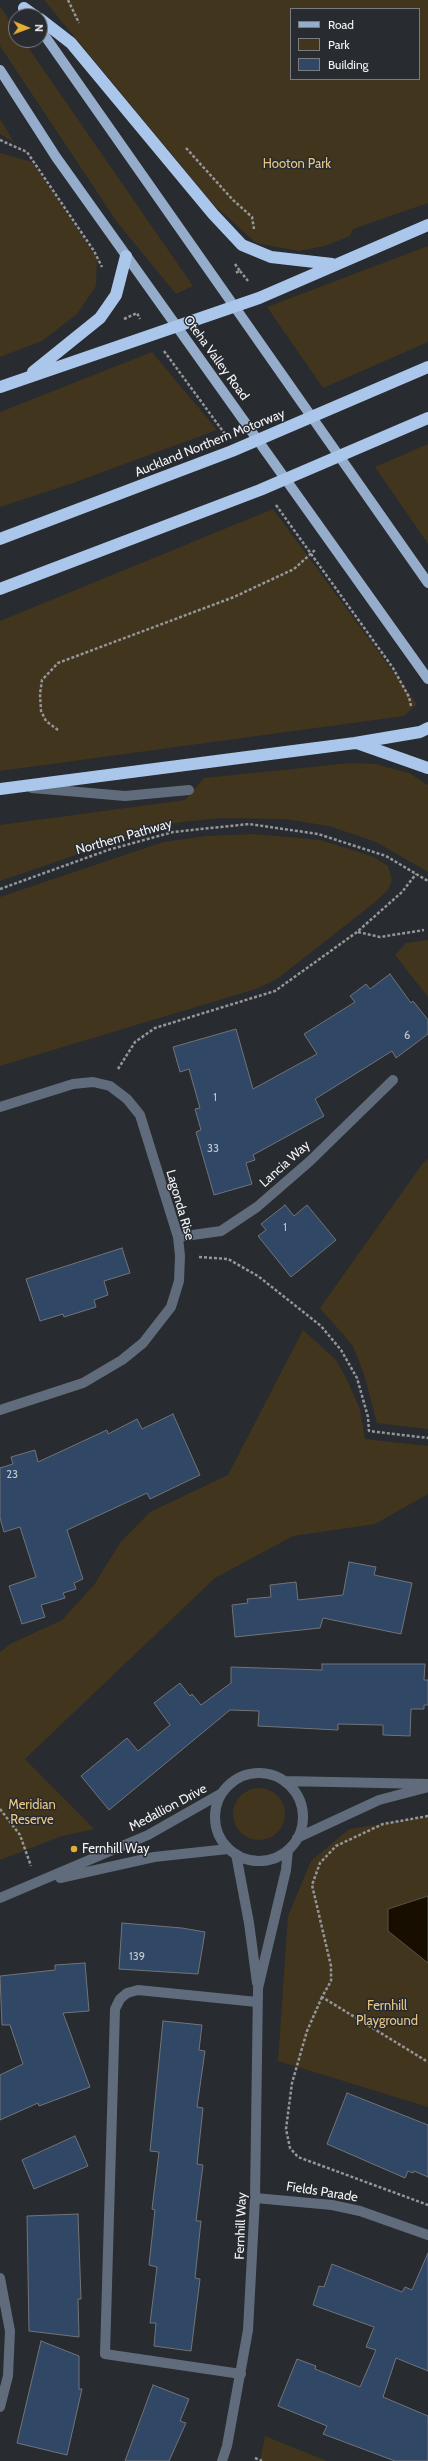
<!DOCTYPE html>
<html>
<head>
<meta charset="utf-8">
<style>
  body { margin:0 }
  #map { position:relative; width:428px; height:2461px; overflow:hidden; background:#282b2f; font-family:Cabin,sans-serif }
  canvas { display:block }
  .legend { position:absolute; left:290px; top:8px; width:130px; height:72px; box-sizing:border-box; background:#282b2f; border:1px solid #797b7f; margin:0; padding:5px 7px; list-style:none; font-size:12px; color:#f2f4f7 }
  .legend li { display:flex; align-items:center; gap:8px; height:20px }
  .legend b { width:20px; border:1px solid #797b7f }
  .north { position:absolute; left:8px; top:8px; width:40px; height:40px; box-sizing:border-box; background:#282b2f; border:1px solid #797b7f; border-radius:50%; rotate:91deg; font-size:11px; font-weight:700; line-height:16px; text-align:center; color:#f2f4f7 }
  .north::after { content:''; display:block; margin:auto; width:14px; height:18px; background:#e3ae35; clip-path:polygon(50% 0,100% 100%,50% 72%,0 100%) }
</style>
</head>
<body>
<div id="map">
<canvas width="428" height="2461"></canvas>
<ul class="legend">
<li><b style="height:5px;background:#95accb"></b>Road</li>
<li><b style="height:11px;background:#41351d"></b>Park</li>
<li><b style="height:11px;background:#304766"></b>Building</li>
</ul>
<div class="north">N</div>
</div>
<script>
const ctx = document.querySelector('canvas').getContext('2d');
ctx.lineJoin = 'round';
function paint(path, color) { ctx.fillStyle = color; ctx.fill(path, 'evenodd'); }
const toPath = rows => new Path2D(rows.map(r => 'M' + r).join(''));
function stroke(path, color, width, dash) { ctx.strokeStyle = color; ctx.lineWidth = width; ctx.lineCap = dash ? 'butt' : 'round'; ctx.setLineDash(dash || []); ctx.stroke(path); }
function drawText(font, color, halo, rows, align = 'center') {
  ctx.font = font + ' Cabin,sans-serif'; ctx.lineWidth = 3; ctx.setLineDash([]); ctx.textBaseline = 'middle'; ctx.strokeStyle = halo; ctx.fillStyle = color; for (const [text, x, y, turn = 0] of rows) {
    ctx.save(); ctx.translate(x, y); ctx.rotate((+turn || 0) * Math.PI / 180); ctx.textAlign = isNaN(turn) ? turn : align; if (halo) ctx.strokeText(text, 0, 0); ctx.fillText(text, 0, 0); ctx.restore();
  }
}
paint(toPath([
  [44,0,428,0,428,203,353,229,350,236,325,246,299,251,256,243,212,203],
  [291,9,419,9,419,79,291,79],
  [0,6,16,30,16,40,23,40,193,286,176,294,117,222,0,46],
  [0,119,14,142,0,134],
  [0,153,32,162,97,258,96,286,77,314,42,341,0,357],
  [428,246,428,342,323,388,267,307],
  [152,352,217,430,73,483,0,507,0,412],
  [428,444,428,544,375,467],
  [273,509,417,704,404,716,0,771,0,621],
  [351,763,375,764,409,773,428,785,428,872,376,842,329,826,284,819,219,818,175,823,143,832,0,881,0,825,185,800,204,778],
  [255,834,321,840,374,857,388,866,392,880,388,890,374,903,277,979,256,989,0,1066,0,897,163,842,206,836],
  [428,940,428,997,395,955,406,943],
  [428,1159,428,1429,377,1423,364,1374,353,1346,320,1308,423,1163],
  [303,1330,336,1360,347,1380,360,1409,365,1439,428,1446,428,1494,375,1524,293,1536,215,1578,25,1759,94,1829,62,1836,0,1860,0,1652,10,1644,62,1620,94,1585,120,1543,150,1512,228,1475],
  '233 1814a26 26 0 1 1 52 0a26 26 0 1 1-52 0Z',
  [428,1817,428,2107,278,2061,288,1916,311,1861,349,1829],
  [265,2436,327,2461,260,2461]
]), '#41351d');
const water = toPath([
  [428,1896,428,1963,388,1931,388,1909,428,1896]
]);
paint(water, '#170e00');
stroke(water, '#59534a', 1);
const building = toPath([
  [390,974,411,1003,413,1001,428,1020,428,1034,396,1058,392,1051,315,1099,324,1116,253,1155,255,1160,246,1163,252,1184,214,1195,196,1132,201,1130,195,1109,200,1108,189,1069,180,1072,173,1047,236,1029,253,1089,317,1054,304,1034,355,1002,350,996,366,984,370,989,390,974],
  [285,1205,294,1216,307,1205,336,1240,291,1277,258,1236,266,1230,261,1224,285,1205],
  [122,1248,130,1273,104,1281,108,1295,94,1300,96,1307,64,1317,63,1314,40,1321,26,1279,122,1248],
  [173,1414,200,1475,150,1499,147,1493,67,1530,83,1579,74,1583,76,1589,63,1593,65,1598,41,1605,45,1617,22,1624,9,1586,36,1577,20,1527,4,1532,0,1518,0,1468,13,1464,11,1457,35,1450,38,1462,107,1430,108,1434,137,1419,142,1429,173,1414],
  [349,1562,376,1567,374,1575,412,1583,401,1634,323,1618,320,1628,235,1637,232,1605,248,1603,247,1599,271,1597,270,1585,296,1582,298,1600,343,1595,349,1562],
  [322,1664,425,1664,424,1680,428,1680,428,1705,424,1705,424,1709,411,1709,410,1736,383,1735,383,1725,338,1724,338,1730,258,1726,259,1711,230,1710,109,1810,81,1776,127,1738,138,1751,170,1725,154,1703,180,1683,190,1696,192,1694,201,1705,231,1683,231,1667,322,1670,322,1664],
  [122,1923,182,1928,205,1932,198,1974,119,1969,122,1923],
  [85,1963,89,2011,63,2013,90,2087,39,2106,38,2103,0,2120,0,2075,23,2064,10,2025,2,2025,0,1976,55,1970,55,1965,85,1963],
  [163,2021,202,2025,199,2050,205,2051,197,2107,203,2108,197,2164,203,2165,196,2221,201,2221,195,2278,200,2279,191,2351,154,2346,156,2323,150,2323,157,2267,149,2265,155,2210,152,2209,159,2152,150,2151,163,2021],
  [347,2093,428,2125,428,2177,414,2171,413,2173,408,2171,405,2178,327,2144,347,2093],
  [75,2136,88,2166,34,2189,22,2160,75,2136],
  [78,2214,81,2299,78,2299,79,2337,29,2331,27,2216,78,2214],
  [428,2253,428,2371,396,2358,383,2397,428,2416,428,2461,395,2461,323,2434,327,2426,278,2406,297,2359,316,2366,315,2369,360,2387,376,2350,366,2347,374,2327,313,2305,319,2286,324,2287,332,2264,402,2292,405,2287,412,2290,428,2253],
  [41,2341,79,2356,79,2389,82,2389,67,2455,17,2443,41,2341],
  [153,2385,189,2399,180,2421,186,2423,169,2461,125,2461,153,2385]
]);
paint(building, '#304766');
stroke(building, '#717479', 1);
stroke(toPath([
  [68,0,79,23],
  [0,140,27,152,94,251,102,267],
  [186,148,233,200,252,217,254,229],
  [235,264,240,271,235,273],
  [240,271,248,281],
  [124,319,137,313,140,319],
  [164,351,225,434],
  [276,505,393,668,409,697,411,706],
  [58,730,46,721,41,711,40,694,42,680,58,663,234,597,294,569,315,550],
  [0,889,108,850,173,832,249,824,318,834,386,856,428,881],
  [358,932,380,937,424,930],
  [118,1069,135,1042,155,1028,275,991,357,932,402,892,416,874],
  [199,1257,228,1259,258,1276,321,1326,341,1350,357,1378,368,1417,369,1431,428,1438],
  [0,1809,20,1835,31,1866],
  [428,1816,383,1824,336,1846,320,1863,312,1885,331,1966,331,1981,322,1997,428,2062],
  [322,1997,307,2031,292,2083,286,2129,290,2148,298,2157,428,2205],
  [255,2458,262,2461]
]), '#94969a', 2.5, [3, 2]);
stroke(toPath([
  [32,788,125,796,189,790],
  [0,2278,10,2331,8,2376,0,2407],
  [241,2374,105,2354,115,2009,120,1999,127,1993,138,1990,257,2002]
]), '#606c7b', 10);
stroke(toPath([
  [0,1107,73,1084,93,1082,110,1086,127,1099,140,1115,178,1237,180,1256,179,1281,171,1307,143,1343,122,1360,83,1383,0,1410],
  [178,1237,221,1231,257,1207,310,1161,393,1080],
  [222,2461,227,2446,248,2330,255,2198]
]), '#606c7b', 10);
stroke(toPath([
  '215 1817a44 44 0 1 1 88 0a44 44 0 1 1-88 0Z',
  [285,1781,428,1784],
  [297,1838,379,1800,428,1787],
  [288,1850,286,1870,258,1988,255,2198,332,2205,360,2211,428,2235],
  [236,1854,249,1923,257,1983],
  [60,1878,154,1857,228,1849],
  [0,1898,148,1835,222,1793]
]), '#606c7b', 10);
stroke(toPath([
  [40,29,428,583],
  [0,70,56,157,428,679]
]), '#95accb', 10);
stroke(toPath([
  [24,8,35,16],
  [40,19,71,43,213,214,242,245,271,257,332,264],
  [33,372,100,318,116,295,126,256],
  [0,387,259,298,428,225],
  [0,539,232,451,428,367],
  [0,589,260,490,428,418],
  [357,743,428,768],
  [0,789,355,743,420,732,428,728]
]), '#aac6eb', 12);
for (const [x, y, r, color] of [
  [74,1849,4,"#e3ae35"]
]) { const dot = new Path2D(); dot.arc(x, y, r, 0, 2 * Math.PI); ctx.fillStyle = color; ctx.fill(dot); stroke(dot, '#282b2f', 1.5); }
drawText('11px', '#c2c9d3', null, [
  ["6",407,1036],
  ["1",215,1098],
  ["33",213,1149],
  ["1",285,1228],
  ["23",12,1475],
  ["139",137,1957]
]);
drawText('13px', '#e8c786', '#282b2f', [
  ["Hooton Park",297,164],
  ["Meridian",32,1805],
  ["Reserve",32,1820],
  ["Fernhill",387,2006],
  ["Playground",387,2021]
]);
drawText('13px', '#f2f4f7', '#282b2f', [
  ["Oteha Valley Road",216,358,54],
  ["Auckland Northern Motorway",210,443,-22],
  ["Northern Pathway",124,837,-16],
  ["Lancia Way",285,1164,-42],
  ["Lagonda Rise",180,1205,74],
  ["Medallion Drive",168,1808,-28],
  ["Fields Parade",322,2192,9],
  ["Fernhill Way",241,2226,-88]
]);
drawText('13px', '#f2f4f7', '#282b2f', [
  ["Fernhill Way",82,1849]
], 'left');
</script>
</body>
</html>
